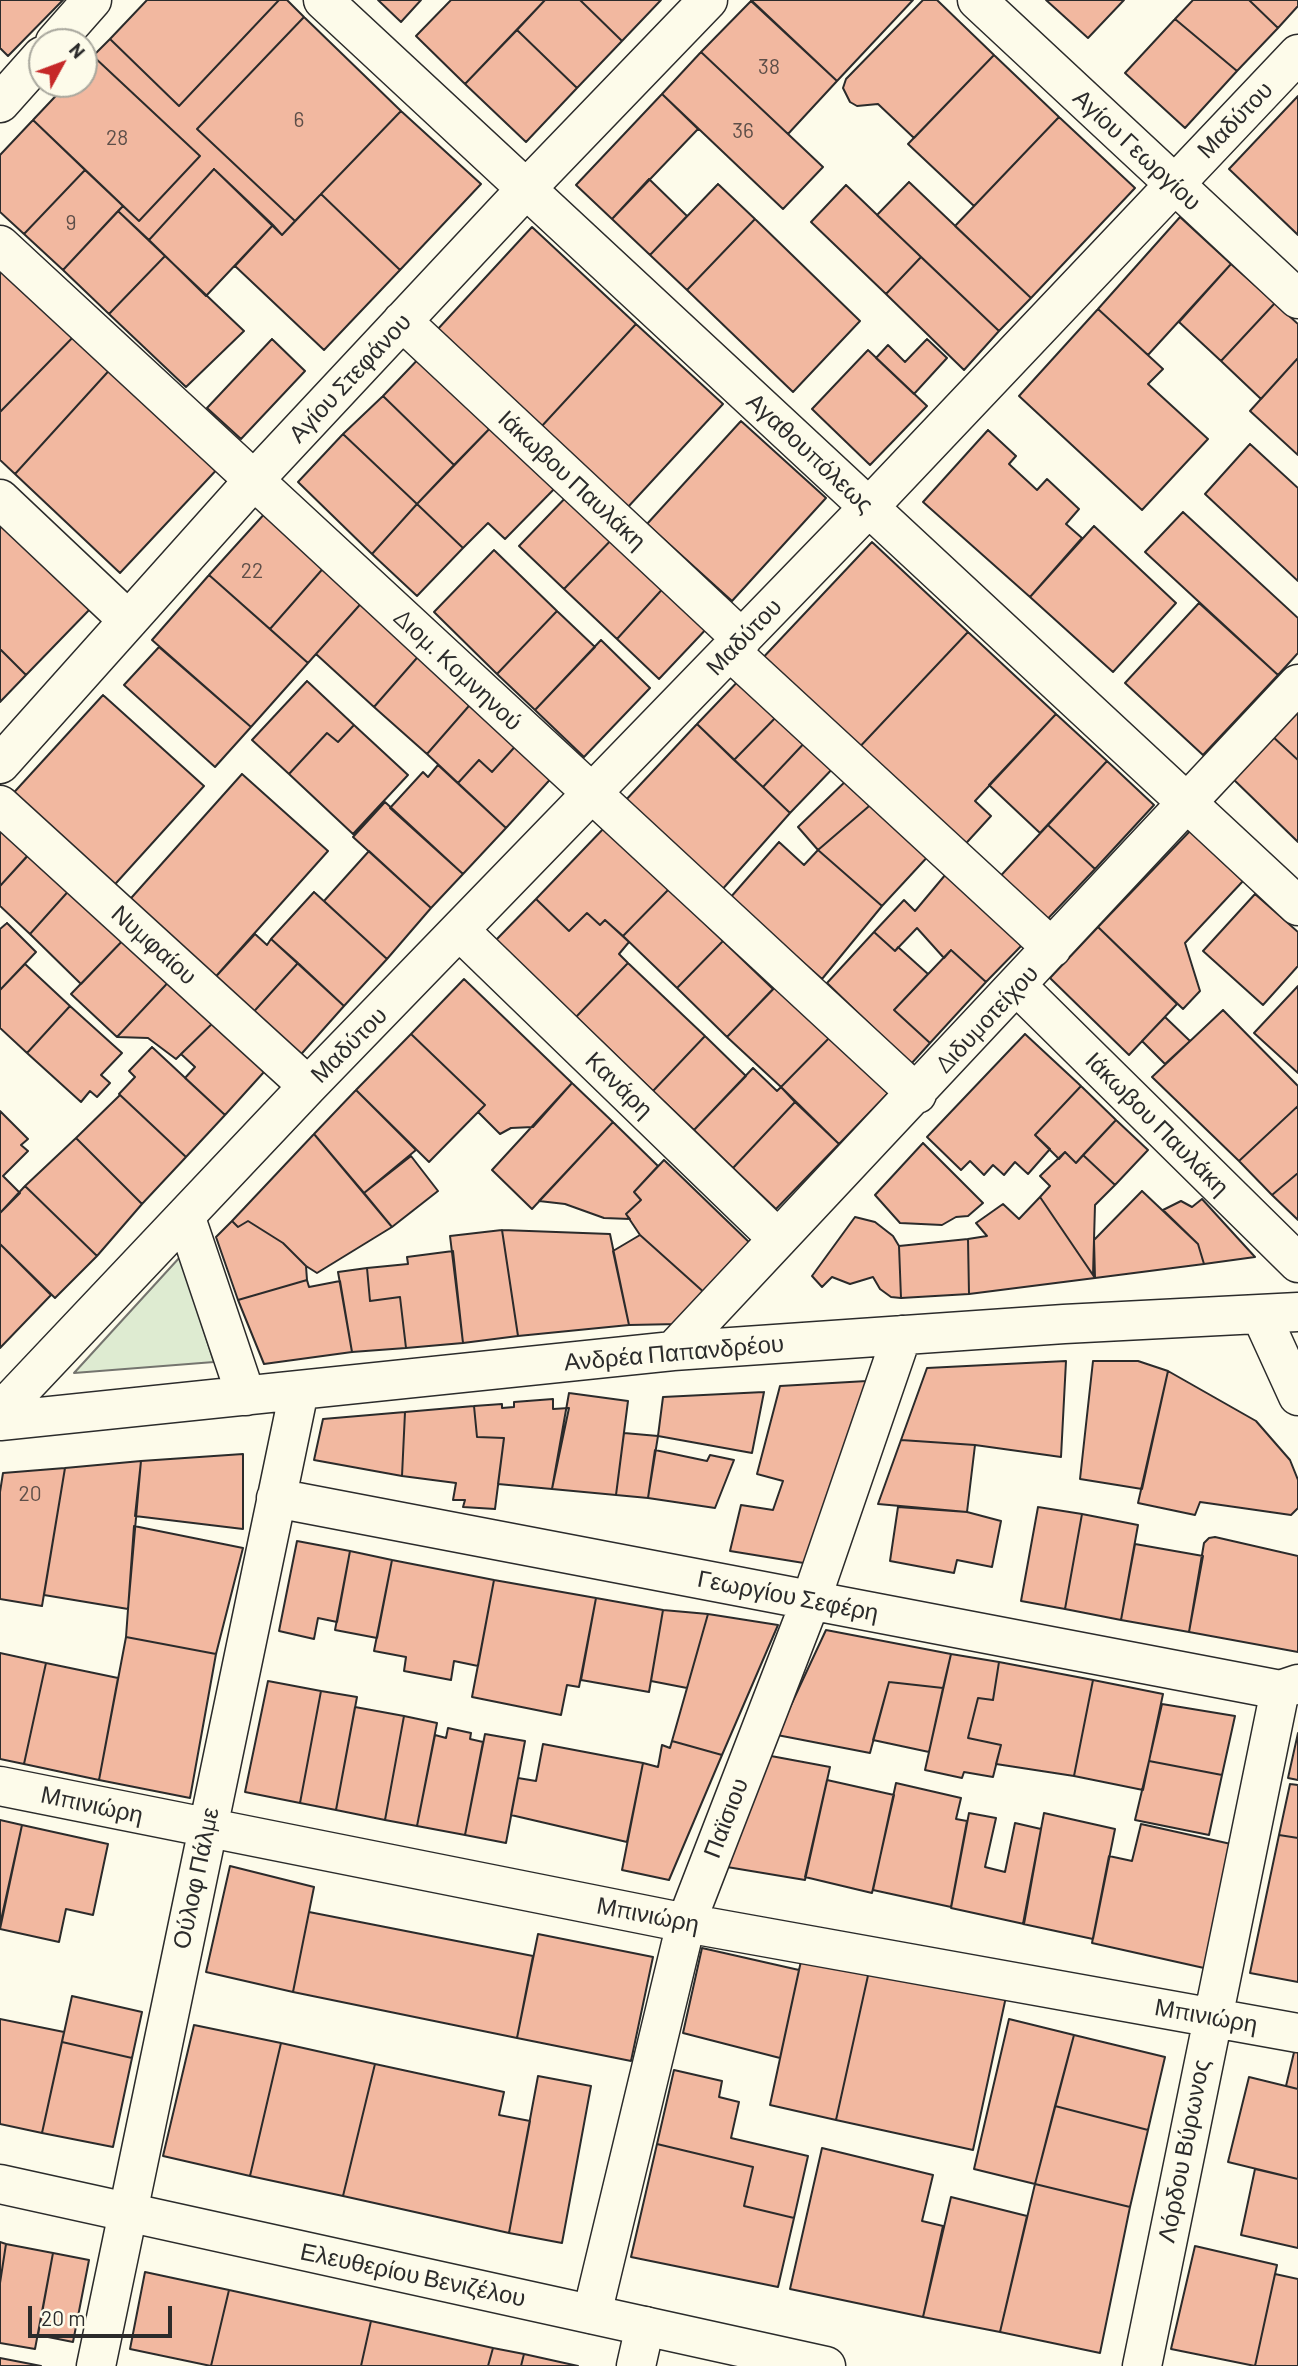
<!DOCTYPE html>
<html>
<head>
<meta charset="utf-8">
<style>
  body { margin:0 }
  #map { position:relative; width:1298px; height:2366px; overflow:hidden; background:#fdfbea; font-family:Barlow,sans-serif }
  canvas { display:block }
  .north { position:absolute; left:28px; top:28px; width:70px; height:70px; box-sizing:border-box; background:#fdfbea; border:2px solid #a9a89e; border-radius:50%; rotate:49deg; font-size:19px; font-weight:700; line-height:28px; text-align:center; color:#2b2b2b }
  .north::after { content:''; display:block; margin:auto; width:24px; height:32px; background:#c62828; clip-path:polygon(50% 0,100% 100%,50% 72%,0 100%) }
  .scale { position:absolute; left:28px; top:2306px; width:144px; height:32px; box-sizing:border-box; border:4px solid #2b2b2b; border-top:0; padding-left:9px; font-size:21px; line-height:24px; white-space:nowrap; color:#2b2b2b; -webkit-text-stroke:5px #fdfbea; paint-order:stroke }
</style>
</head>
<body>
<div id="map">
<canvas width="1298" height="2366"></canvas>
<div class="north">N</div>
<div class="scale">20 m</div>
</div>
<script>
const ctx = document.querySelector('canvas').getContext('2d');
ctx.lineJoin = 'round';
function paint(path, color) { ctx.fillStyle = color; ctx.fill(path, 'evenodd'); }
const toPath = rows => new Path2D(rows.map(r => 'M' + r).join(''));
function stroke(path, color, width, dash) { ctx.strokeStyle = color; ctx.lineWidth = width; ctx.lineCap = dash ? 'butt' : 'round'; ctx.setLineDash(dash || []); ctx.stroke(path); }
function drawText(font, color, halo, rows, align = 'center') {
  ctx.font = font + ' Barlow,sans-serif'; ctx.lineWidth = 5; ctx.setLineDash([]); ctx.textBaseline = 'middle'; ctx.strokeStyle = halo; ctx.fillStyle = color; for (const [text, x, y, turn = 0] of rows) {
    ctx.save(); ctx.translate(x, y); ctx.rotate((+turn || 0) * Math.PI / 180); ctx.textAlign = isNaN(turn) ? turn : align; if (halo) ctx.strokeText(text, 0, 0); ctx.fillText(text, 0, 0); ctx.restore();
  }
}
const green = toPath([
  [180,1257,214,1362,74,1373,180,1257]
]);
paint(green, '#deebd1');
stroke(green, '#74746e', 2);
const building = toPath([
  [0,0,63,0,8,56,0,48,0,0],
  [147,0,279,0,179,106,110,39,147,0],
  [279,0,287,0,304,17,197,129,295,221,282,235,214,169,149,240,118,211,123,206,139,221,200,156,93,56,110,39,179,106,279,0],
  [378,0,421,0,401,22,378,0],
  [451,0,545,0,465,84,416,36,451,0],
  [545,0,580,0,622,41,577,88,517,30,545,0],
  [580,0,661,0,622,41,580,0],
  [751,0,913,0,837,81,751,0],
  [923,0,937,0,994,55,914,138,878,104,857,106,850,102,843,88,846,79,923,0],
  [1046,0,1124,0,1088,38,1046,0],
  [1193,0,1249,0,1278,28,1237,71,1175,19,1193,0],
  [1249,0,1298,0,1298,6,1278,28,1249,0],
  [751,1,837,81,788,134,701,52,751,1],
  [304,17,401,111,295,221,197,129,304,17],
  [1175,19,1237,71,1185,128,1125,73,1175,19],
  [517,30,577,88,526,142,465,84,517,30],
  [701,52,823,167,783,209,662,94,701,52],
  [994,55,1059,117,974,206,908,144,994,55],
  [93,56,200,156,139,221,33,120,67,84,84,84,84,66,93,56],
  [662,94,698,129,612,219,576,185,662,94],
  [1298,96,1298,235,1229,169,1298,96],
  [401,111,481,184,400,270,321,194,401,111],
  [1059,117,1135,188,1031,298,955,226,1059,117],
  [33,120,85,170,24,234,0,212,0,155,33,120],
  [214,169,273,225,206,296,149,240,214,169],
  [85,170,123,206,63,270,24,234,85,170],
  [649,179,687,216,650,255,612,219,649,179],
  [909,182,1031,298,999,331,877,215,909,182],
  [718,184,755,219,687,290,650,255,718,184],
  [846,185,921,257,886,294,811,222,846,185],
  [321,194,400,270,324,350,235,266,273,225,282,235,321,194],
  [118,211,165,256,109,314,63,270,118,211],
  [1180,217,1231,264,1148,355,1098,309,1180,217],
  [755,219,860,321,793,392,687,290,755,219],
  [532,227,636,324,541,427,437,330,532,227],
  [165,256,244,331,186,387,109,314,165,256],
  [0,257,79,331,0,412,0,257],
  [921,257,999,331,964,370,886,294,921,257],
  [1231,264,1275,303,1221,361,1179,322,1231,264],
  [1275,303,1298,324,1298,358,1261,399,1221,361,1275,303],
  [1098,309,1163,369,1148,384,1208,439,1142,510,1019,396,1098,309],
  [636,324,723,404,628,507,541,427,636,324],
  [79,331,115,364,15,474,0,460,0,412,79,331],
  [272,339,305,371,241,439,207,408,272,339],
  [927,339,947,358,914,394,876,358,888,345,905,362,927,339],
  [868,350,927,406,870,465,812,409,868,350],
  [425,352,497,421,454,465,383,396,425,352],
  [1298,358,1298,455,1250,411,1298,358],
  [115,364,222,464,120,573,15,474,115,364],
  [383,396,454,465,417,504,343,434,383,396],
  [497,421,561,482,505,539,488,523,463,548,417,504,497,421],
  [741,421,826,498,732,601,647,524,741,421],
  [988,430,1016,456,1009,464,1037,490,1047,479,1079,509,1066,524,1082,538,1030,597,923,502,988,430],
  [343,434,417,504,372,554,298,482,343,434],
  [1250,444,1298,488,1298,581,1205,494,1250,444],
  [571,492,616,535,564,589,519,546,571,492],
  [417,504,463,548,417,596,372,554,417,504],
  [267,511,327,564,270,629,209,575,267,511],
  [1183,512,1298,618,1298,653,1278,675,1145,552,1183,512],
  [0,517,92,607,26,675,0,649,0,517],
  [1094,526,1176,603,1113,672,1030,597,1094,526],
  [616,535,667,584,617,639,564,589,616,535],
  [872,542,968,632,854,753,758,663,872,542],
  [494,550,557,611,497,674,434,612,494,550],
  [327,564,365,599,308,663,270,629,327,564],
  [209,575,308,663,251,727,152,640,209,575],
  [667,584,710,625,659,679,617,639,667,584],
  [365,599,423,651,374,707,316,654,365,599],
  [1199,603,1278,675,1203,755,1125,683,1199,603],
  [557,611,595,647,535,710,497,674,557,611],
  [968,632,1056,714,975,801,991,816,959,851,854,753,968,632],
  [601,640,650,688,584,757,535,710,601,640],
  [159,647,251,727,215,767,124,685,159,647],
  [0,649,26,675,0,702,0,649],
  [423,651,475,699,427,754,374,707,423,651],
  [744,675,782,711,734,760,697,724,744,675],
  [307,681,354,725,338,742,327,733,289,774,252,740,307,681],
  [103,695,204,786,108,892,8,799,103,695],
  [475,699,521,740,492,772,479,760,458,783,427,754,475,699],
  [1298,708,1298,760,1271,735,1298,708],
  [782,711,809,738,763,787,734,760,782,711],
  [1056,714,1107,761,1040,833,989,785,1056,714],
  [697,724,790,813,720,892,624,802,697,724],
  [354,725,408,775,353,834,289,774,327,733,338,742,354,725],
  [1271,735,1298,760,1298,842,1230,776,1271,735],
  [809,738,837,764,790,813,763,787,809,738],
  [521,740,556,773,506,828,458,783,479,760,492,772,521,740],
  [1107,761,1154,805,1095,869,1048,825,1107,761],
  [438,765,506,828,463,874,390,808,423,772,428,777,438,765],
  [242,774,328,851,210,983,124,906,242,774],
  [850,777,875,801,818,850,798,827,850,777],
  [875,801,932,852,882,906,818,850,875,801],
  [385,802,463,874,431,908,353,837,385,802],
  [0,811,29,854,0,886,0,811],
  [1048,825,1095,869,1040,927,993,884,1048,825],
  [605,827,669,889,623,936,605,920,600,925,587,913,569,931,536,899,605,827],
  [1190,831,1243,881,1185,943,1200,991,1183,1009,1098,927,1190,831],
  [779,842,804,865,818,850,882,906,822,979,730,898,779,842],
  [33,850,73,886,30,934,0,906,0,886,33,850],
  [369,851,431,908,387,959,324,901,369,851],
  [951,868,1025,942,986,982,951,950,944,958,917,928,895,951,874,932,904,900,915,911,951,868],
  [73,886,127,936,81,984,30,934,73,886],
  [669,889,723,941,677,988,623,936,669,889],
  [314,892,387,959,344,1006,271,939,314,892],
  [1255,894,1298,932,1298,966,1263,1005,1203,951,1255,894],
  [536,899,569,931,587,913,600,925,605,920,629,942,619,954,628,963,576,1017,496,940,536,899],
  [7,923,36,952,0,990,0,929,7,923],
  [1098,927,1177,1004,1129,1055,1050,978,1098,927],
  [874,932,895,951,898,947,928,974,894,1010,930,1043,911,1064,827,983,874,932],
  [255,934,267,945,271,939,298,963,248,1018,210,983,255,934],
  [127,936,176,974,117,1037,71,994,127,936],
  [723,941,773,989,727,1037,677,988,723,941],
  [951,950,986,982,930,1043,894,1010,951,950],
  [298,963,344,1006,296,1060,248,1018,298,963],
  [628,963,705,1036,653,1091,576,1017,628,963],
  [25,964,70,1006,27,1053,0,1028,0,990,25,964],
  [176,974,221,1015,176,1059,148,1038,117,1037,176,974],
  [464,979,572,1083,533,1127,511,1128,500,1134,478,1112,485,1105,411,1034,464,979],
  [783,979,837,1030,781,1087,727,1037,783,979],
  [1298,986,1298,1073,1254,1033,1298,986],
  [70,1006,122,1053,101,1075,110,1083,97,1097,90,1091,81,1102,27,1053,70,1006],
  [1223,1010,1298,1086,1298,1106,1239,1161,1152,1077,1223,1010],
  [221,1015,273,1062,225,1115,185,1078,195,1067,181,1054,221,1015],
  [1165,1017,1190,1041,1165,1064,1142,1041,1165,1017],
  [837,1030,895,1086,839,1144,781,1087,837,1030],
  [411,1034,485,1105,429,1162,356,1090,411,1034],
  [1025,1034,1081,1086,1035,1135,1050,1149,1028,1174,1015,1162,1004,1175,993,1165,984,1175,970,1161,961,1170,927,1137,1025,1034],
  [705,1036,746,1076,694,1130,653,1091,705,1036],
  [152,1047,225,1115,186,1157,119,1094,135,1077,129,1071,152,1047],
  [753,1068,777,1091,781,1087,795,1102,733,1168,694,1130,753,1068],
  [572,1083,613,1122,532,1209,492,1170,572,1083],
  [1081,1086,1116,1120,1076,1163,1065,1152,1059,1159,1035,1135,1081,1086],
  [356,1090,416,1150,364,1193,314,1134,356,1090],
  [120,1095,186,1157,142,1204,76,1138,120,1095],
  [795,1102,839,1144,776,1209,733,1168,795,1102],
  [1298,1106,1298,1173,1272,1195,1239,1161,1298,1106],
  [0,1111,28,1139,21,1145,28,1151,3,1176,20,1193,0,1213,0,1111],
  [1116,1120,1148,1150,1115,1185,1083,1155,1116,1120],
  [613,1122,658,1166,634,1192,641,1200,626,1214,630,1219,604,1218,565,1204,539,1201,613,1122],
  [314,1134,392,1227,317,1273,306,1266,283,1243,248,1221,238,1227,232,1221,314,1134],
  [76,1138,142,1204,97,1256,25,1186,76,1138],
  [923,1143,983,1203,968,1216,956,1217,942,1225,900,1223,875,1195,923,1143],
  [1065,1152,1076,1163,1083,1155,1115,1185,1095,1205,1093,1275,1040,1197,1050,1186,1040,1176,1065,1152],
  [411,1156,438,1191,392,1227,364,1193,411,1156],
  [664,1160,753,1246,707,1295,640,1235,626,1214,641,1200,634,1192,664,1160],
  [1298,1173,1298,1220,1272,1195,1298,1173],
  [25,1186,97,1256,55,1298,0,1244,0,1213,25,1186],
  [1142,1191,1198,1244,1204,1264,1095,1278,1094,1240,1142,1191],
  [1040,1197,1095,1278,969,1294,968,1239,987,1236,976,1223,1003,1204,1019,1219,1040,1197],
  [1202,1199,1255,1257,1204,1264,1198,1244,1163,1210,1181,1201,1192,1207,1202,1199],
  [855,1217,875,1222,893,1236,899,1246,901,1298,891,1297,880,1289,873,1277,850,1284,832,1277,822,1287,812,1276,855,1217],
  [232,1221,238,1227,248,1221,283,1243,306,1266,307,1280,238,1300,216,1237,232,1221],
  [502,1230,518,1336,463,1343,450,1236,502,1230],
  [502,1230,610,1234,629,1325,518,1336,502,1230],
  [640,1235,707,1295,679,1324,629,1325,613,1251,640,1235],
  [968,1239,969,1294,901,1298,899,1246,968,1239],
  [0,1244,51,1295,0,1348,0,1244],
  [453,1251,463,1343,406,1348,400,1297,370,1301,367,1268,408,1264,407,1257,453,1251],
  [367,1268,370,1301,400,1297,406,1348,352,1352,338,1272,367,1268],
  [307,1280,309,1287,340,1281,352,1352,264,1364,238,1300,307,1280],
  [1066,1361,1061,1457,975,1445,901,1440,927,1368,1066,1361],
  [1093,1361,1138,1361,1168,1371,1142,1489,1080,1479,1093,1361],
  [1168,1371,1256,1421,1290,1460,1298,1480,1298,1508,1291,1515,1200,1502,1195,1515,1138,1503,1168,1371],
  [867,1381,816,1565,730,1551,741,1505,773,1510,783,1481,757,1474,780,1386,867,1381],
  [764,1392,752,1453,658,1436,663,1397,764,1392],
  [569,1393,628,1401,616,1495,552,1489,569,1393],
  [553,1399,553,1409,569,1408,552,1489,498,1484,504,1438,477,1437,474,1406,502,1404,502,1408,514,1407,514,1402,553,1399],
  [474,1406,477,1437,504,1438,495,1509,463,1507,465,1500,453,1500,456,1483,402,1476,405,1412,474,1406],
  [405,1412,402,1476,314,1460,323,1419,405,1412],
  [624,1433,658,1436,648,1498,616,1495,624,1433],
  [901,1440,975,1445,967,1512,878,1504,901,1440],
  [655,1450,707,1461,710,1455,734,1460,715,1508,648,1498,655,1450],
  [243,1454,243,1529,135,1516,141,1461,243,1454],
  [141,1461,128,1609,44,1595,65,1468,141,1461],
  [65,1468,42,1606,0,1599,0,1492,3,1473,65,1468],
  [898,1507,967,1512,1001,1521,992,1567,957,1560,954,1573,890,1561,898,1507],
  [1038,1507,1082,1514,1065,1609,1021,1601,1038,1507],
  [1082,1514,1138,1525,1121,1620,1065,1609,1082,1514],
  [134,1526,243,1548,216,1654,126,1637,134,1526],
  [1215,1537,1298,1556,1298,1652,1189,1632,1204,1543,1209,1538,1215,1537],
  [297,1541,350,1551,337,1622,318,1618,314,1639,279,1631,297,1541],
  [1135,1544,1203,1556,1189,1632,1121,1620,1135,1544],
  [350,1551,392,1560,377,1638,335,1630,350,1551],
  [392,1560,494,1580,478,1666,454,1661,451,1680,404,1671,406,1657,374,1651,392,1560],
  [494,1580,596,1598,579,1687,567,1685,561,1715,472,1697,494,1580],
  [596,1598,663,1610,649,1692,581,1680,596,1598],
  [663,1610,708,1614,687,1688,651,1681,663,1610],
  [708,1614,778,1625,722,1755,672,1741,708,1614],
  [826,1630,951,1654,943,1688,889,1682,870,1753,777,1735,826,1630],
  [126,1637,216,1654,190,1798,99,1780,126,1637],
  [0,1653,46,1663,24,1764,0,1759,0,1653],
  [951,1654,999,1662,993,1700,978,1698,968,1738,1001,1745,993,1777,964,1772,962,1778,925,1770,951,1654],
  [999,1662,1093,1680,1074,1776,996,1764,1001,1745,968,1738,978,1698,993,1700,999,1662],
  [46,1663,118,1678,99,1780,24,1764,46,1663],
  [1093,1680,1163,1694,1143,1790,1074,1776,1093,1680],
  [268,1681,321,1691,300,1803,245,1792,268,1681],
  [889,1682,943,1688,929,1752,873,1740,889,1682],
  [321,1691,357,1697,336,1810,300,1803,321,1691],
  [1162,1704,1235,1716,1222,1775,1149,1761,1162,1704],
  [355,1707,404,1716,385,1820,336,1810,355,1707],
  [404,1716,437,1723,417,1826,385,1820,404,1716],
  [448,1728,471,1733,470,1739,483,1742,465,1835,417,1826,435,1735,446,1738,448,1728],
  [1298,1733,1298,1780,1288,1778,1298,1733],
  [485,1734,525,1741,506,1843,465,1835,485,1734],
  [672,1741,722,1755,669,1880,622,1870,643,1763,658,1767,662,1745,670,1748,672,1741],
  [543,1744,643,1763,627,1842,511,1815,518,1778,536,1781,543,1744],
  [771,1756,830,1767,805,1880,721,1866,771,1756],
  [1149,1761,1222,1775,1209,1835,1135,1820,1149,1761],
  [827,1780,894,1795,872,1893,805,1877,827,1780],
  [896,1783,961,1798,956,1819,967,1821,951,1907,873,1890,896,1783],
  [1290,1784,1298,1785,1298,1838,1279,1835,1290,1784],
  [969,1813,996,1818,985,1867,1005,1872,1015,1823,1041,1829,1024,1924,951,1908,969,1813],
  [1044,1813,1115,1829,1093,1939,1023,1924,1044,1813],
  [0,1820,22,1825,0,1925,0,1820],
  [1141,1824,1231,1844,1204,1968,1092,1943,1109,1856,1132,1861,1141,1824],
  [22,1825,108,1844,93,1915,66,1909,59,1942,0,1929,22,1825],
  [1279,1835,1298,1838,1298,1982,1250,1973,1279,1835],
  [230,1866,314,1887,293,1992,206,1972,230,1866],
  [309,1912,533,1956,517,2038,293,1992,309,1912],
  [538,1934,653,1957,631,2061,517,2038,538,1934],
  [804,1947,871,1962,836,2120,770,2105,804,1947],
  [702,1948,799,1970,780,2058,683,2033,702,1948],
  [871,1962,1007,1992,973,2150,836,2120,871,1962],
  [72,1996,142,2012,132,2058,62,2042,72,1996],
  [0,2019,64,2032,42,2133,0,2124,0,2019],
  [1009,2019,1074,2035,1035,2184,974,2169,1009,2019],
  [194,2025,281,2043,250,2176,163,2156,194,2025],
  [1074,2035,1165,2057,1148,2130,1055,2106,1074,2035],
  [62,2042,132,2058,113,2147,42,2133,62,2042],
  [281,2043,375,2064,343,2196,250,2176,281,2043],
  [1296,2044,1298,2045,1298,2089,1286,2086,1296,2044],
  [375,2064,504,2092,499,2115,530,2121,509,2233,343,2196,375,2064],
  [674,2070,722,2081,719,2097,739,2102,731,2138,808,2156,794,2218,744,2206,753,2167,657,2144,674,2070],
  [538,2076,591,2086,562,2243,509,2233,538,2076],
  [1249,2077,1298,2089,1298,2179,1228,2162,1249,2077],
  [1055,2106,1148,2130,1130,2207,1035,2184,1055,2106],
  [657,2144,753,2167,744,2206,794,2218,778,2287,631,2257,657,2144],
  [822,2148,933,2175,922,2221,943,2226,923,2317,790,2289,822,2148],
  [1255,2169,1298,2179,1298,2248,1241,2235,1255,2169],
  [1035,2184,1130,2207,1100,2353,1000,2332,1035,2184],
  [951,2197,1027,2216,1000,2332,923,2317,951,2197],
  [0,2242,6,2244,0,2283,0,2242],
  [6,2244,53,2253,35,2349,0,2343,0,2283,6,2244],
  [1195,2246,1277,2265,1255,2366,1171,2349,1195,2246],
  [53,2253,89,2260,73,2342,38,2335,53,2253],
  [145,2272,229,2290,211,2366,130,2349,145,2272],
  [1275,2274,1298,2279,1298,2366,1255,2366,1275,2274],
  [229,2290,371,2321,361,2366,211,2366,229,2290],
  [371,2321,493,2348,488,2366,361,2366,371,2321],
  [493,2348,524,2354,521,2366,488,2366,493,2348],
  [524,2354,578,2366,521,2366,524,2354],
  [0,2358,31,2364,41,2366,0,2366,0,2358]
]);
paint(building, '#f2b8a0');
stroke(building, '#2b2b2b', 2);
const minor = toPath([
  [323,0,1298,906],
  [977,0,1298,299],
  [55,42,92,0],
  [0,103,42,56],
  [0,245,917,1094],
  [402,321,742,639],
  [0,499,128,620],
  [730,651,1052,948],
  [0,764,254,480,526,189,708,0],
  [0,805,308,1086],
  [461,932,778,1239],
  [1016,985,1298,1263],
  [186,1218,246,1396],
  [1261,1315,1298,1396],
  [673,1351,1298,684],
  [0,1412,308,1086,868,508,1298,54],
  [0,1421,673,1351,1064,1324,1298,1312],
  [276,1498,1280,1690,1298,1684],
  [0,1786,686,1923,1298,2033],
  [592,2314,686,1923,811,1600,902,1335],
  [96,2366,299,1391],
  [636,2366,645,2326],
  [1142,2366,1280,1690]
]);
const major = toPath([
  [0,2184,826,2366]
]);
stroke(minor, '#2b2b2b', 41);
stroke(major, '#2b2b2b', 41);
stroke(minor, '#fdfbea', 38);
stroke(major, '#fdfbea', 38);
drawText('21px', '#5d4e48', null, [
  ["38",769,67],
  ["6",299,120],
  ["36",743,131],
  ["28",117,138],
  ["9",71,223],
  ["22",252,571],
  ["20",30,1494]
]);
drawText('24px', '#2b2b2b', '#fdfbea', [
  ["Μαδύτου",1235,120,-46],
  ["Αγίου Γεωργίου",1137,150,43],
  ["Αγίου Στεφάνου",350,378,-47],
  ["Αγαθουπόλεως",810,453,43],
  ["Ιάκωβου Παυλάκη",572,480,43],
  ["Μαδύτου",744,637,-46],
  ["Διομ. Κομνηνού",458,670,43],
  ["Νυμφαίου",154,945,42],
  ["Διδυμοτείχου",987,1019,-47],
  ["Μαδύτου",349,1045,-45],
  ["Κανάρη",619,1085,44],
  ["Ιάκωβου Παυλάκη",1157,1124,45],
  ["Ανδρέα Παπανδρέου",674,1353,-5],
  ["Γεωργίου Σεφέρη",788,1596,11],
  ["Μπινιώρη",92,1805,12],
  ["Παϊσιου",726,1818,-69],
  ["Ούλοφ Πάλμε",196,1878,-78],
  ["Μπινιώρη",648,1915,11],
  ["Μπινιώρη",1206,2016,10],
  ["Λόρδου Βύρωνος",1184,2151,-79],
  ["Ελευθερίου Βενιζέλου",413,2275,12]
]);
</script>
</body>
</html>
